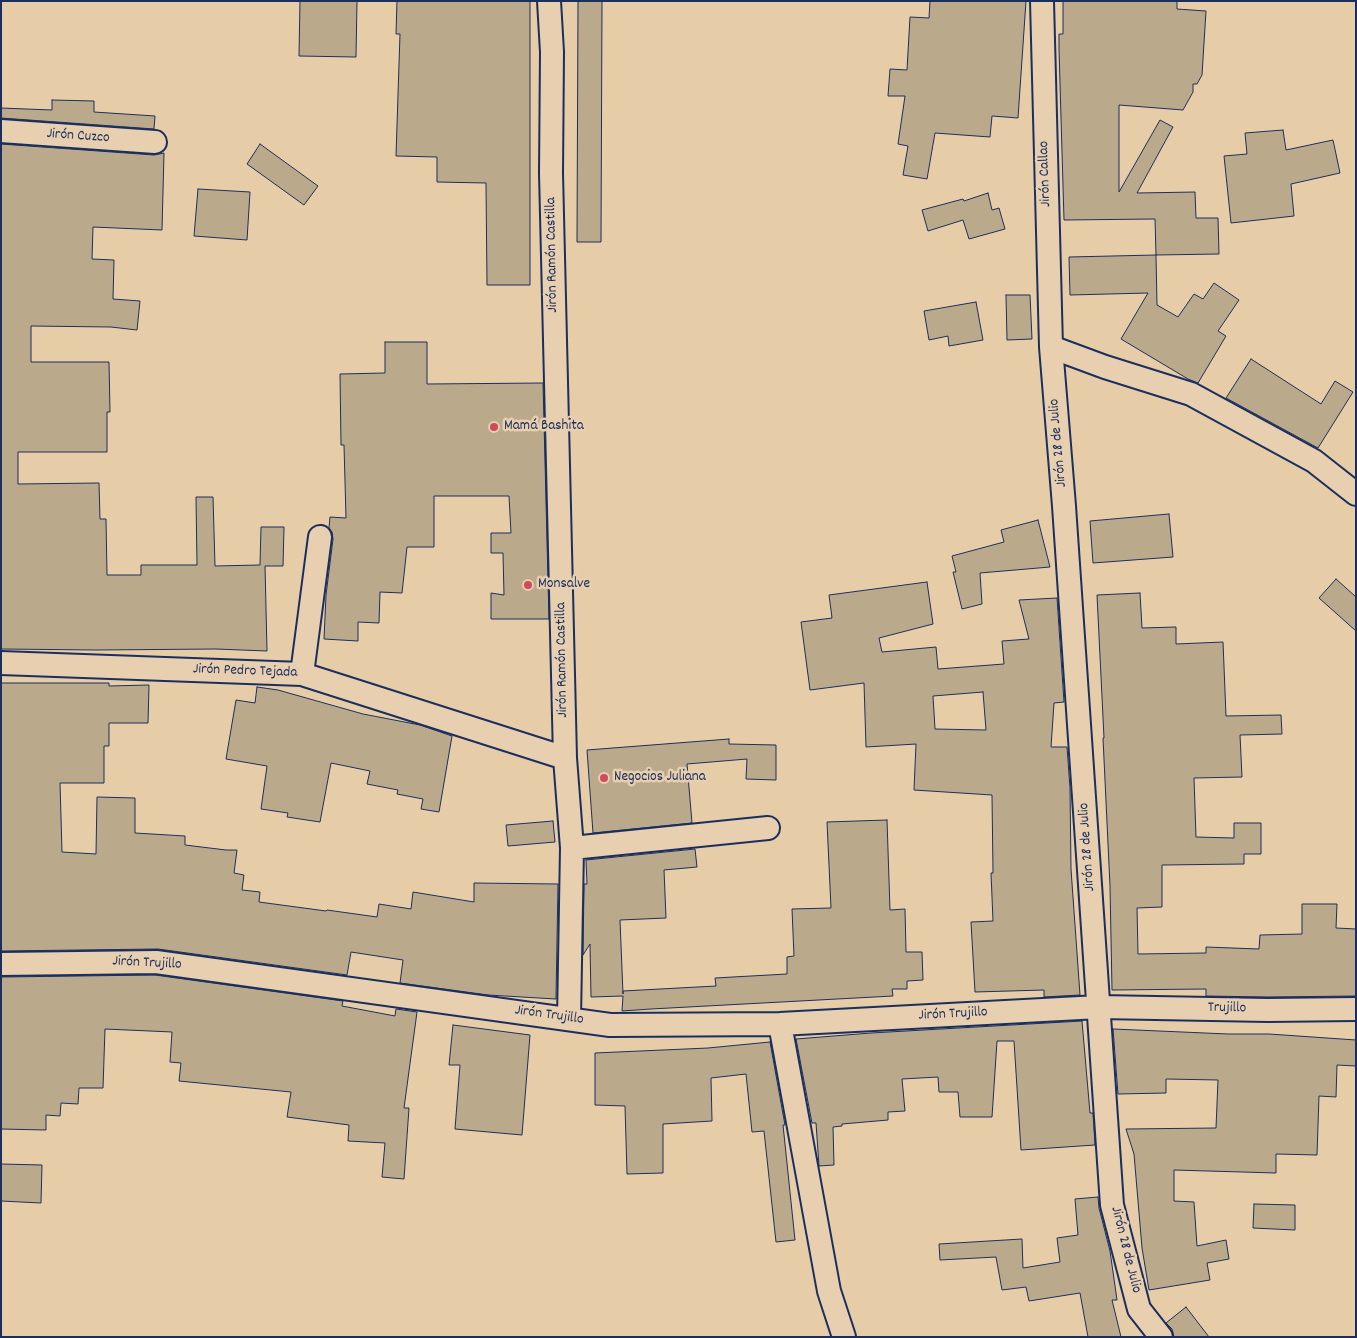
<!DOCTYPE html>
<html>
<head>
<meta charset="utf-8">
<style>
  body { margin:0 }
  #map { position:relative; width:1357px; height:1338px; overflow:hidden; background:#e6cda8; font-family:Dekko,sans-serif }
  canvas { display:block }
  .frame { position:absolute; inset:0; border:2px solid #1b2f5e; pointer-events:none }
</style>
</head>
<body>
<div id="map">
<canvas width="1357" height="1338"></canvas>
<div class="frame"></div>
</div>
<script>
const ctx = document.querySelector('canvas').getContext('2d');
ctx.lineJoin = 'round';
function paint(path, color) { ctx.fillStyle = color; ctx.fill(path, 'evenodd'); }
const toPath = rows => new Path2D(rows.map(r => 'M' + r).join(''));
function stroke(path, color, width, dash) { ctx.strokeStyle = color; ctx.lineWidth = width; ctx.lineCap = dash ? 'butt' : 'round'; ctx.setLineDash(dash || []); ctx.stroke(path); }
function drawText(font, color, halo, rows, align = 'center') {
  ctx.font = font + ' Dekko,sans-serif'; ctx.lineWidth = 5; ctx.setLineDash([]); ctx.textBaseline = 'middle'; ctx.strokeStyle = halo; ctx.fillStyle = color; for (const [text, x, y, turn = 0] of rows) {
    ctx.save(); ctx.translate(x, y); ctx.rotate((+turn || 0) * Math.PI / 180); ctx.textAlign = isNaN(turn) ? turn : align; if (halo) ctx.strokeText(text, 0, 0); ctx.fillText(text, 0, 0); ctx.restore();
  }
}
const building = toPath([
  [300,1,357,1,356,57,299,56,300,1],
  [397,1,530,1,530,285,487,285,486,183,437,182,437,157,396,156,400,34,396,34,397,1],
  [578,1,602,1,601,242,577,242,578,1],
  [930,1,1026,1,1018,118,992,116,990,137,935,133,927,179,903,175,908,146,898,144,905,96,888,96,890,69,907,70,910,17,929,18,930,1],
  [1063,1,1177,1,1177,9,1206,11,1202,75,1197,84,1193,84,1193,92,1183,110,1119,105,1119,192,1160,120,1173,127,1137,193,1195,192,1196,218,1218,218,1219,254,1156,255,1155,219,1064,220,1059,49,1059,34,1063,34,1063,1],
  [52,100,94,101,94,112,155,116,154,129,1,118,1,108,52,110,52,100],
  [1283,130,1286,150,1333,140,1340,173,1291,184,1294,216,1231,223,1224,156,1247,154,1245,133,1283,130],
  [1,144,154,155,164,153,162,230,93,227,92,259,114,260,113,299,140,301,137,330,111,327,31,326,31,362,109,362,110,412,107,412,107,452,18,452,18,484,99,483,100,519,106,519,107,575,141,575,141,565,197,565,196,497,213,497,215,566,260,565,261,527,284,527,283,566,265,566,267,651,216,649,97,650,1,649,1,144],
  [260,144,318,186,304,205,247,164,260,144],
  [198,189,250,192,247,240,194,236,198,189],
  [988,193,992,210,999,208,1005,229,969,239,963,220,928,231,922,210,963,199,964,201,988,193],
  [1156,255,1157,305,1178,317,1194,294,1203,299,1214,283,1239,300,1218,331,1226,336,1198,383,1188,379,1121,339,1148,293,1070,295,1069,257,1156,255],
  [1006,295,1030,295,1032,339,1007,340,1006,295],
  [976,302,983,340,949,346,948,336,929,340,924,311,976,302],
  [385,342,427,342,427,384,543,383,549,619,491,619,491,593,504,595,503,553,491,553,491,533,511,533,509,496,434,496,434,547,407,547,402,593,380,592,379,623,358,622,358,641,324,639,326,595,333,539,332,532,329,528,330,517,346,518,344,445,341,445,340,374,385,373,385,342],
  [1251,359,1321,404,1335,381,1353,392,1318,448,1226,398,1251,359],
  [1169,514,1173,557,1093,563,1090,521,1169,514],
  [1038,520,1050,567,980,573,982,604,962,609,953,572,956,572,952,556,1004,542,1001,530,1038,520],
  [1336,579,1356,597,1356,631,1319,598,1336,579],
  [927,582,933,624,879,638,882,652,936,647,938,669,1004,664,1002,641,1029,639,1019,600,1057,598,1064,702,1054,703,1051,747,1067,747,1070,788,1071,869,1080,995,1044,997,1044,990,975,992,971,922,993,921,991,873,993,873,992,795,914,790,916,744,866,747,864,683,810,690,801,622,832,618,829,595,927,582],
  [983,692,986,730,935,729,933,696,983,692],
  [1140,593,1142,628,1176,627,1176,644,1223,642,1226,716,1281,715,1282,734,1240,735,1242,777,1194,778,1196,837,1234,838,1234,823,1261,823,1261,854,1244,854,1244,864,1162,865,1162,907,1137,908,1138,954,1206,953,1206,947,1259,949,1260,935,1302,934,1302,904,1337,904,1336,928,1356,929,1356,996,1268,997,1206,996,1206,989,1112,990,1110,886,1103,738,1104,738,1097,595,1140,593],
  [1,683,109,683,109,686,149,685,148,723,109,723,109,746,104,746,104,783,60,783,62,852,96,854,97,797,135,798,135,833,185,836,185,845,226,850,237,850,234,873,244,875,242,890,260,892,259,902,326,911,327,910,377,917,379,904,411,909,413,892,474,902,474,883,558,884,556,999,488,995,400,983,403,960,351,952,347,975,158,949,1,951,1,683],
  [257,687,278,690,363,714,420,725,452,736,439,812,421,809,423,799,397,794,398,790,367,784,370,771,331,763,320,822,287,817,288,813,261,809,267,766,226,759,236,700,255,703,257,687],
  [729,739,729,744,776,745,776,780,746,779,747,759,687,764,692,823,593,833,587,750,729,739],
  [887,820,890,910,905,909,906,952,922,952,923,980,907,981,907,989,892,989,893,996,651,1009,622,1011,623,996,591,997,590,944,583,955,584,884,587,884,586,860,695,849,697,867,664,870,666,918,620,920,623,994,623,991,716,986,715,978,787,974,787,957,794,956,792,909,831,908,827,822,887,820],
  [553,821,555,842,508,846,506,825,553,821],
  [155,975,343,1001,342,1006,395,1016,396,1009,417,1012,404,1108,409,1108,404,1179,382,1177,385,1143,348,1141,349,1125,287,1117,291,1092,179,1081,181,1063,170,1062,172,1032,105,1029,103,1088,79,1088,78,1104,61,1103,60,1116,46,1115,46,1130,1,1129,1,977,155,975],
  [1082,1021,1090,1113,1093,1113,1095,1145,1021,1150,1014,1041,997,1041,992,1117,960,1117,958,1092,939,1092,938,1077,902,1079,905,1111,888,1112,888,1120,842,1124,842,1126,833,1127,834,1165,819,1166,816,1123,812,1123,796,1039,871,1033,1082,1021],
  [453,1025,530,1035,522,1135,455,1129,460,1065,449,1065,453,1025],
  [1113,1029,1228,1034,1269,1034,1356,1040,1356,1066,1337,1065,1336,1097,1319,1096,1317,1155,1276,1154,1276,1173,1174,1170,1174,1201,1194,1202,1197,1246,1226,1240,1229,1259,1207,1263,1210,1280,1149,1290,1142,1248,1134,1154,1126,1129,1216,1128,1218,1080,1166,1079,1166,1093,1118,1094,1113,1029],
  [770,1042,785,1125,783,1125,795,1240,776,1242,764,1131,752,1132,746,1074,711,1078,712,1121,663,1124,663,1173,627,1174,625,1106,595,1105,595,1053,708,1048,770,1042],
  [1,1164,42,1165,41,1203,1,1201,1,1164],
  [1098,1197,1099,1208,1110,1251,1117,1300,1112,1300,1121,1337,1088,1337,1080,1293,1029,1301,1026,1287,1002,1290,996,1257,940,1260,939,1244,1022,1239,1023,1268,1060,1262,1057,1238,1078,1235,1075,1199,1098,1197],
  [1254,1204,1295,1205,1295,1230,1253,1228,1254,1204],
  [1186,1307,1209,1337,1174,1337,1172,1329,1166,1323,1186,1307]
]);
paint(building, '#bba98c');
stroke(building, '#1b2f5e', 1);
const minor = toPath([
  [549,1,552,52,551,173,565,758,572,848,569,1019],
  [1042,1,1051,347,1064,506,1112,1205,1139,1309,1161,1337],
  [1,131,155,142],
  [1051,347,1105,367,1191,394,1314,461,1356,494],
  [1,663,302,674,565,758],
  [302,674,320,537],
  [572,848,768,828],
  [1,964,156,962,610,1025,780,1024,1099,1007,1268,1010,1356,1009],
  [780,1024,829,1291,844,1337]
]);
stroke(minor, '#1b2f5e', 26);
stroke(minor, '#e7cfaf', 22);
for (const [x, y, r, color] of [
  [494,427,5,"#d1495b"],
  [528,585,5,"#d1495b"],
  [604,778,5,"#d1495b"]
]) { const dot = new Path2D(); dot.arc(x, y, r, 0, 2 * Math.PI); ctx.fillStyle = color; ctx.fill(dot); stroke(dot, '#e7cfaf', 2); }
drawText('15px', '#1b2f5e', '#e7cfaf', [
  ["Jirón Cuzco",78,137,4],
  ["Jirón Callao",1046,174,-92],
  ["Jirón Ramón Castilla",553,255,-91],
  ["Jirón 28 de Julio",1059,443,-95],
  ["Jirón Ramón Castilla",563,660,-91],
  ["Jirón Pedro Tejada",245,672,2],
  ["Jirón 28 de Julio",1088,847,-94],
  ["Jirón Trujillo",147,964,3],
  ["Trujillo",1227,1009,1],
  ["Jirón Trujillo",953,1015,-3],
  ["Jirón Trujillo",549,1016,8],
  ["Jirón 28 de Julio",1125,1250,76]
]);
drawText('15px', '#1b2f5e', '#e7cfaf', [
  ["Mamá Bashita",504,427],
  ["Monsalve",538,585],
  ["Negocios Juliana",614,778]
], 'left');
</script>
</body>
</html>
